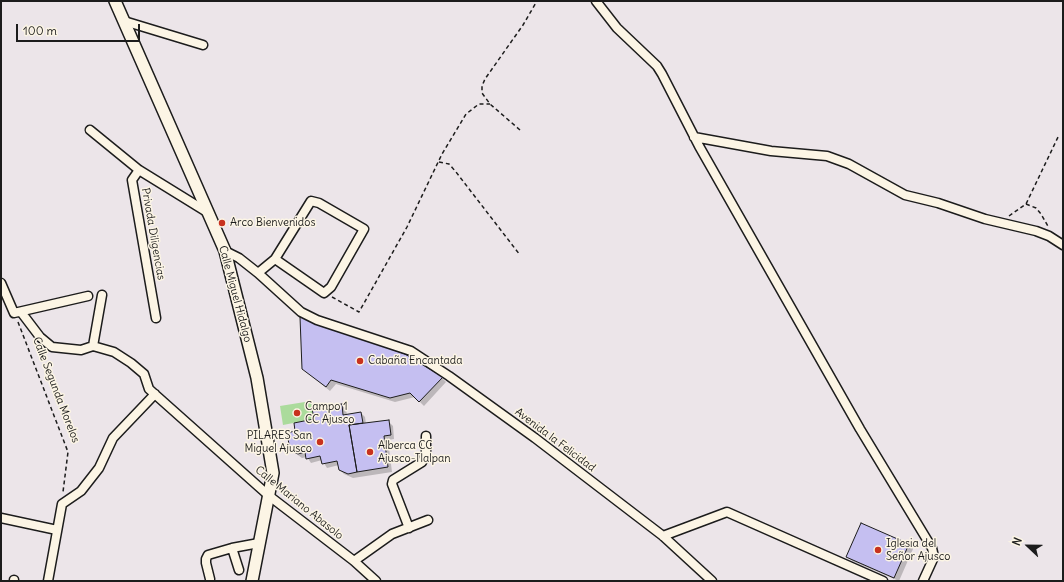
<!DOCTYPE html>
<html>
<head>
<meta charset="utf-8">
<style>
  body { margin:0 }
  #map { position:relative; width:1064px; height:582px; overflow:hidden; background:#ece5e9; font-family:Delius,sans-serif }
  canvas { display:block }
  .frame { position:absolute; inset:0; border:2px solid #1c1c1c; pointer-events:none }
  .north { position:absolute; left:1008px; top:526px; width:40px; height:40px; -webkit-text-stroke:3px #fcf5e5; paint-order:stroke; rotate:292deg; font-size:11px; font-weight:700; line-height:16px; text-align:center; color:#1c1c1c }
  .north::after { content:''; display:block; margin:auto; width:14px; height:18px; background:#1c1c1c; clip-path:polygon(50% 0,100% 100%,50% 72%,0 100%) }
  .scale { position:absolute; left:16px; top:24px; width:124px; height:18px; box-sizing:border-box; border:2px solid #1c1c1c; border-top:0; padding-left:5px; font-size:12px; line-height:14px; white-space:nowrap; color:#1c1c1c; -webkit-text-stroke:3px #fcf5e5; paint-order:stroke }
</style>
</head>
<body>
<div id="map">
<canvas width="1064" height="582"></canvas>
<div class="frame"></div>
<div class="north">N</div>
<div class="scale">100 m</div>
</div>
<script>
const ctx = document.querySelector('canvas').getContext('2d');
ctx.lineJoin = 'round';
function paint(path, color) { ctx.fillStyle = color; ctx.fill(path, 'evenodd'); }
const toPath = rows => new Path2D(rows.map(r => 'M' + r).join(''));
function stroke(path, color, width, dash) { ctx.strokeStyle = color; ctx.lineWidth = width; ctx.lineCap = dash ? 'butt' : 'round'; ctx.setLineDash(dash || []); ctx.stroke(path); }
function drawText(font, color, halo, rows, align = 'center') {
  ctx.font = font + ' Delius,sans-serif'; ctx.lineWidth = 3; ctx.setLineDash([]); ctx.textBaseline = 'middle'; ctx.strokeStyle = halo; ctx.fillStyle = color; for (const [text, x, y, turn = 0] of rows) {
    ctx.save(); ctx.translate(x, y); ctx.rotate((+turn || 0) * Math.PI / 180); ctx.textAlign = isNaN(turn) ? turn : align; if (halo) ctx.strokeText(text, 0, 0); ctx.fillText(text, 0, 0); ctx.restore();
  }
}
paint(toPath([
  [311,401,314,419,283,425,280,406]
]), '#abdb9c');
paint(toPath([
  [308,373,442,378,446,382,424,406,415,397,395,402,336,384,330,391],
  [341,405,346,409,347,415,361,413,365,417,366,424,388,421,393,426,394,439,388,440,392,472,353,478,344,474,340,470,339,465,327,468,322,460,311,463,307,457,302,458,291,450,315,420],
  [862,524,909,545,913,549,899,581,852,561,848,557]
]), '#0003');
const building = toPath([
  [307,316,314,322,405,354,443,377,419,402,410,393,390,398,331,380,326,387,302,369,300,317,307,316],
  [342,404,343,415,361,412,363,423,349,425,357,472,348,474,339,470,337,461,322,464,320,456,306,459,305,452,298,454,290,450,287,433,295,431,294,423,314,419,312,408,342,404],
  [389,420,391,435,384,436,388,467,357,472,349,425,389,420],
  [861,523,909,544,894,578,846,557,861,523]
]);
paint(building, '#c5bff1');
stroke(building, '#1c1c1c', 1);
const minor = toPath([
  [596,1,617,28,657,66,662,74,699,146,860,429,932,548,934,557,923,581],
  [124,21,203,45],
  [90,130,139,170,207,212],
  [694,137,771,151,827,156,849,164,905,195,938,203,985,219,1036,231,1049,236,1063,245],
  [139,170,132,180,156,318],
  [225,251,239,258,258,273,301,312,317,320,411,351,449,376,535,438,663,536,712,581],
  [258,273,275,259,311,201,319,203,364,229,331,287,324,293,275,259],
  [1,283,14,313,88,296],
  [21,312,40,337,52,347,81,350,93,346,114,352,131,363,144,374,149,389,268,495,354,561,376,581],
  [93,346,102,295],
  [1,518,57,530],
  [409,528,392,484,393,480,422,462,426,454,426,436],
  [663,536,727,512,883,581],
  [232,548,239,570],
  [354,561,392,534,428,520],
  [210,579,206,563,206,559,208,555,232,548,259,543],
  [14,581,14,580],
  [48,581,62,504,81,491,99,468,113,438,155,394]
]);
const major = toPath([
  [115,1,225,251,257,378,273,473,252,581]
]);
stroke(minor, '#1c1c1c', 11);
stroke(major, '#1c1c1c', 14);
stroke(toPath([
  [520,130,490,104,482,93,482,86,485,79,523,25,537,1],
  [439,162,449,164,456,172,520,255],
  [1026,204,1036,208,1041,214,1049,228],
  [1009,216,1026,204,1059,135],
  [332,297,359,312,407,227,442,154,466,114,479,104,490,104],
  [18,322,68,452,63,492]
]), '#1c1c1c', 1.5, [4, 3]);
stroke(minor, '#fcf5e5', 8);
stroke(major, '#fcf5e5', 11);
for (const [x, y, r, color] of [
  [222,223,4,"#c8321e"],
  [360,361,4,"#c8321e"],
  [297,413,4,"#c8321e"],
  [320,442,4,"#c8321e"],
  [370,452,4,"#c8321e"],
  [878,550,4,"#c8321e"]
]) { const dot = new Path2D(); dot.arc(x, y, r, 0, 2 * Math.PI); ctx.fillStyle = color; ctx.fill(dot); stroke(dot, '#fcf5e5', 1.5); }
drawText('11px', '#1c1c1c', '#fcf5e5', [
  ["Arco Bienvenidos",230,223],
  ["Cabaña Encantada",368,361],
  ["Campo 1",305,407],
  ["CC Ajusco",305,420],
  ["PILARES San",312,436,"right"],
  ["Miguel Ajusco",312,449,"right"],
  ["Alberca CC",378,446],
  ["Ajusco-Tlalpan",378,459],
  ["Iglesia del",886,544],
  ["Señor Ajusco",886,557]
], 'left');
drawText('11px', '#1c1c1c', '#fcf5e5', [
  ["Privada Diligencias",153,234,80],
  ["Calle Miguel Hidalgo",235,294,75],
  ["Calle Segunda Morelos",56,390,69],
  ["Avenida la Felicidad",555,440,37],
  ["Calle Mariano Abasolo",299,503,39]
]);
</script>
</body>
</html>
